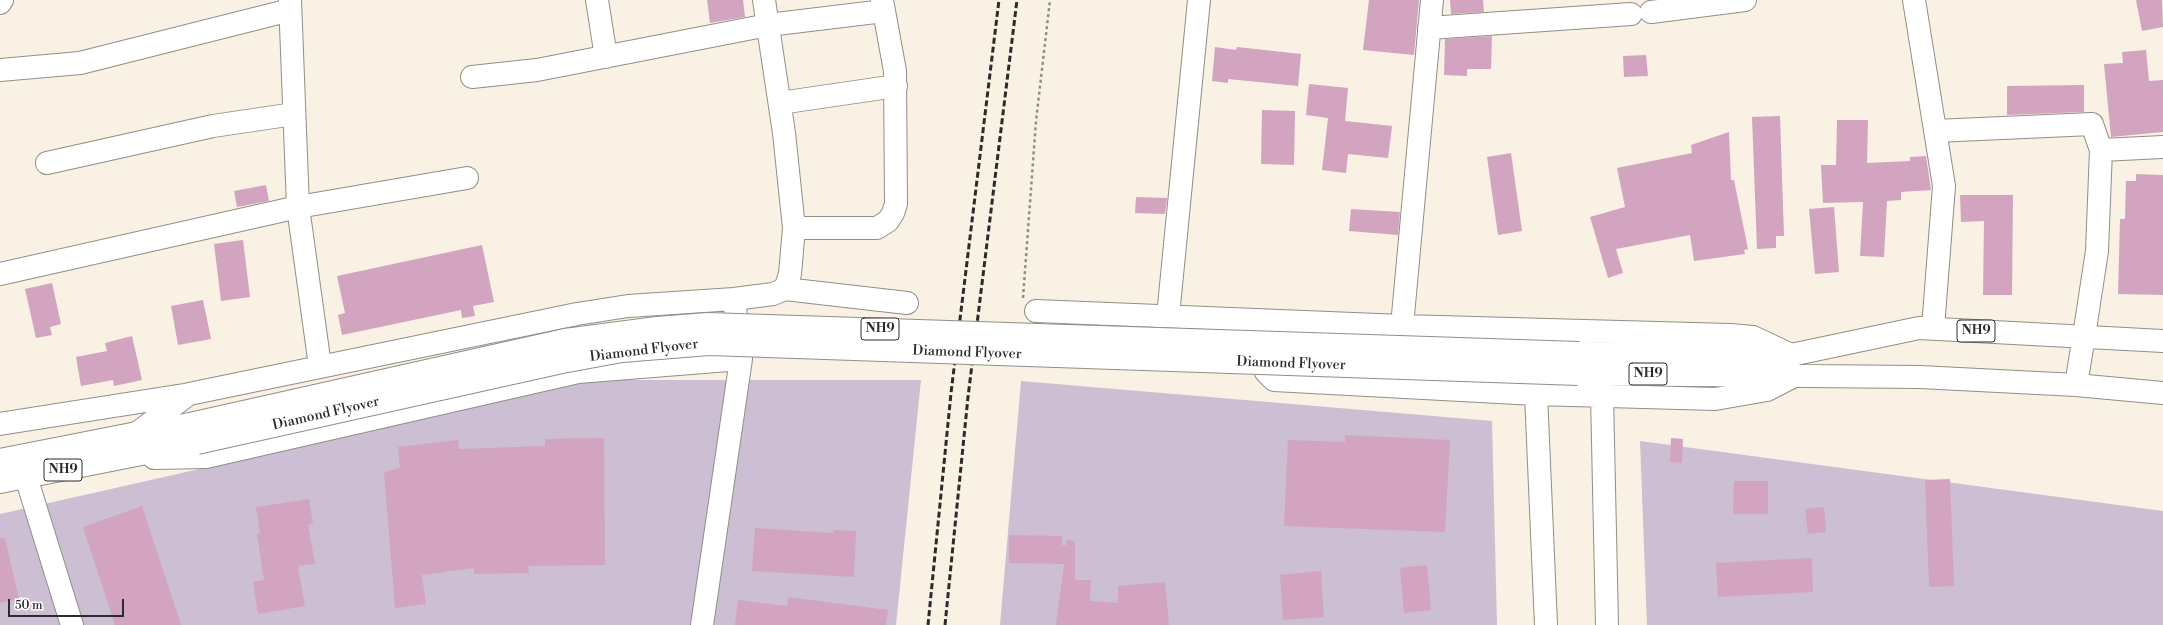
<!DOCTYPE html>
<html>
<head>
<meta charset="utf-8">
<style>
  body { margin:0 }
  #map { position:relative; width:2163px; height:625px; overflow:hidden; background:#f9f1e3; font-family:"Libre Bodoni",serif }
  canvas { display:block }
  .scale { position:absolute; left:8px; top:599px; width:116px; height:18px; box-sizing:border-box; border:2px solid #2b2b2b; border-top:0; padding-left:5px; font-size:12px; line-height:14px; white-space:nowrap; color:#2b2b2b; -webkit-text-stroke:3px #fff; paint-order:stroke }
</style>
</head>
<body>
<div id="map">
<canvas width="2163" height="625"></canvas>
<div class="scale">50 m</div>
</div>
<script>
const ctx = document.querySelector('canvas').getContext('2d');
ctx.lineJoin = 'round';
function paint(path, color) { ctx.fillStyle = color; ctx.fill(path, 'evenodd'); }
const toPath = rows => new Path2D(rows.map(r => 'M' + r).join(''));
function stroke(path, color, width, dash) { ctx.strokeStyle = color; ctx.lineWidth = width; ctx.lineCap = dash ? 'butt' : 'round'; ctx.setLineDash(dash || []); ctx.stroke(path); }
function drawText(font, color, halo, rows, align = 'center') {
  ctx.font = font + ' "Libre Bodoni",serif'; ctx.lineWidth = 3; ctx.setLineDash([]); ctx.textBaseline = 'middle'; ctx.strokeStyle = halo; ctx.fillStyle = color; for (const [text, x, y, turn = 0] of rows) {
    ctx.save(); ctx.translate(x, y); ctx.rotate((+turn || 0) * Math.PI / 180); ctx.textAlign = isNaN(turn) ? turn : align; if (halo) ctx.strokeText(text, 0, 0); ctx.fillText(text, 0, 0); ctx.restore();
  }
}
paint(toPath([
  [594,380,921,380,896,625,0,625,0,514],
  [1021,381,1492,421,1497,625,1000,625],
  [1640,441,2163,511,2163,625,1647,625]
]), '#ccbed3');
paint(toPath([
  [707,0,743,0,745,17,710,23],
  [1369,0,1419,0,1414,55,1363,50],
  [1450,0,1483,0,1484,12,1451,14],
  [2136,0,2162,0,2163,27,2142,31],
  [1492,36,1491,69,1467,69,1467,76,1444,75,1445,39],
  [1215,47,1236,50,1237,47,1301,54,1298,86,1228,79,1228,83,1212,81],
  [2146,50,2149,81,2163,80,2163,132,2111,137,2104,64,2123,63,2122,52],
  [1646,55,1648,76,1624,77,1623,56],
  [1309,84,1348,88,1345,121,1392,126,1388,158,1348,154,1346,173,1322,170,1328,118,1306,115],
  [2084,85,2084,112,2007,115,2007,86],
  [1262,110,1295,111,1294,165,1261,164],
  [1780,116,1784,236,1776,236,1776,248,1757,249,1752,117],
  [1837,120,1868,120,1867,163,1910,161,1910,157,1926,156,1931,190,1901,192,1901,200,1887,201,1884,257,1860,256,1863,202,1823,203,1821,165,1836,165],
  [1729,132,1731,180,1734,180,1748,249,1744,250,1745,254,1694,261,1690,235,1616,249,1623,273,1608,278,1590,217,1625,207,1617,168,1692,153,1691,145],
  [1511,153,1522,231,1498,235,1487,157],
  [2136,174,2163,175,2163,295,2118,294,2120,219,2125,219,2126,181,2136,181],
  [266,185,269,201,237,207,234,191],
  [1960,195,2013,195,2012,295,1983,295,1984,221,1961,222],
  [1136,197,1167,198,1165,214,1135,213],
  [1834,207,1839,272,1815,274,1809,209],
  [1351,209,1400,212,1398,235,1349,231],
  [243,240,250,297,221,301,214,244],
  [482,245,494,302,473,306,475,316,462,318,461,310,342,335,338,315,345,313,337,276],
  [52,283,61,324,50,327,52,335,36,338,25,289],
  [203,300,211,339,178,345,171,306],
  [132,336,142,380,114,386,113,380,81,386,76,357,107,351,105,343],
  [1345,435,1450,440,1445,532,1284,526,1288,440,1345,442],
  [604,438,605,565,528,566,529,573,474,574,474,568,422,575,426,604,395,608,384,472,400,468,398,447,458,440,459,449,545,446,545,439],
  [1671,438,1683,439,1682,463,1670,462],
  [1950,479,1954,586,1929,587,1925,480],
  [1734,481,1768,481,1768,514,1733,514],
  [309,499,313,523,308,524,315,564,298,566,305,606,258,614,253,582,264,580,257,534,260,534,256,507],
  [142,506,181,625,115,625,83,527],
  [1824,507,1826,532,1808,534,1805,509],
  [755,528,833,533,833,530,856,531,854,577,752,571],
  [1009,535,1062,536,1062,545,1066,545,1066,540,1075,541,1075,580,1091,580,1090,601,1118,603,1118,586,1165,582,1169,625,1056,625,1064,564,1009,563],
  [0,538,5,538,19,599,0,603],
  [1812,558,1813,592,1718,597,1716,563],
  [1427,565,1431,610,1404,613,1400,568],
  [1321,571,1324,617,1283,620,1280,575],
  [788,597,888,610,886,625,735,625,738,600,787,606]
]), '#d2a4c0');
const minor = toPath([
  [290,0,298,207,320,366],
  [597,0,606,57],
  [1914,0,1944,186,1933,328],
  [0,3,2,0],
  [1651,12,1745,0],
  [1429,28,1631,14],
  [0,70,80,63,290,10],
  [472,77,537,70,768,25,884,11],
  [780,103,896,86],
  [1935,131,2092,124,2101,150],
  [47,163,213,126,294,114],
  [794,228,877,228,888,221,893,213,896,204,895,71,882,0],
  [0,274,298,207,467,178],
  [785,289,907,303],
  [734,299,773,294,785,289,790,274,794,228,784,133,764,0],
  [1036,311,1402,326,1730,335,1753,337,1791,355],
  [1168,316,1199,0],
  [1402,326,1432,0],
  [2084,336,2097,251,2101,150,2163,147],
  [1267,344,1266,372,1274,380,1536,394,1715,399,1767,390,1796,375],
  [1536,394,1546,625],
  [1602,395,1607,625],
  [0,424,184,395],
  [137,433,189,394,577,314,628,306,734,299,741,359,578,372,206,457,154,458],
  [26,477,72,625],
  [702,625,741,359]
]);
const highway = toPath([
  [1579,353,1791,355,1919,328,2163,341],
  [1578,374,1920,377,2076,385,2163,393],
  [2076,385,2084,336],
  [0,460,137,433,190,424],
  [0,482,197,443]
]);
stroke(minor, '#928e87', 24);
stroke(highway, '#928e87', 24);
stroke(toPath([
  [1023,298,1036,121,1050,0]
]), '#928e87', 2.5, [3, 3]);
stroke(minor, '#fff', 22);
stroke(highway, '#fff', 22);
stroke(toPath([
  [928,625,951,393,999,0],
  [945,625,968,397,1017,0]
]), '#2b2b2b', 3, [6, 3]);
const highwayBridge = toPath([
  [190,424,565,340,657,328,708,324,1579,353],
  [197,443,562,362,622,351,709,344,1578,374]
]);
stroke(highwayBridge, '#928e87', 24, []);
stroke(highwayBridge, '#fff', 22);
for (const [x, y, w] of [
  [880,329,38],
  [1976,331,38],
  [1648,374,38],
  [63,470,38]
]) { const box = new Path2D(); box.roundRect(x - w / 2, y - 11, w, 22, 3); ctx.fillStyle = '#fff'; ctx.fill(box); stroke(box, '#2b2b2b', 1); }
drawText('bold 13px', '#2b2b2b', null, [
  ["NH9",880,329],
  ["NH9",1976,331],
  ["NH9",1648,374],
  ["NH9",63,470]
]);
drawText('14px', '#2b2b2b', '#fff', [
  ["Diamond Flyover",644,351,-7],
  ["Diamond Flyover",967,353,2],
  ["Diamond Flyover",1291,364,2],
  ["Diamond Flyover",326,414,-13]
]);
</script>
</body>
</html>
